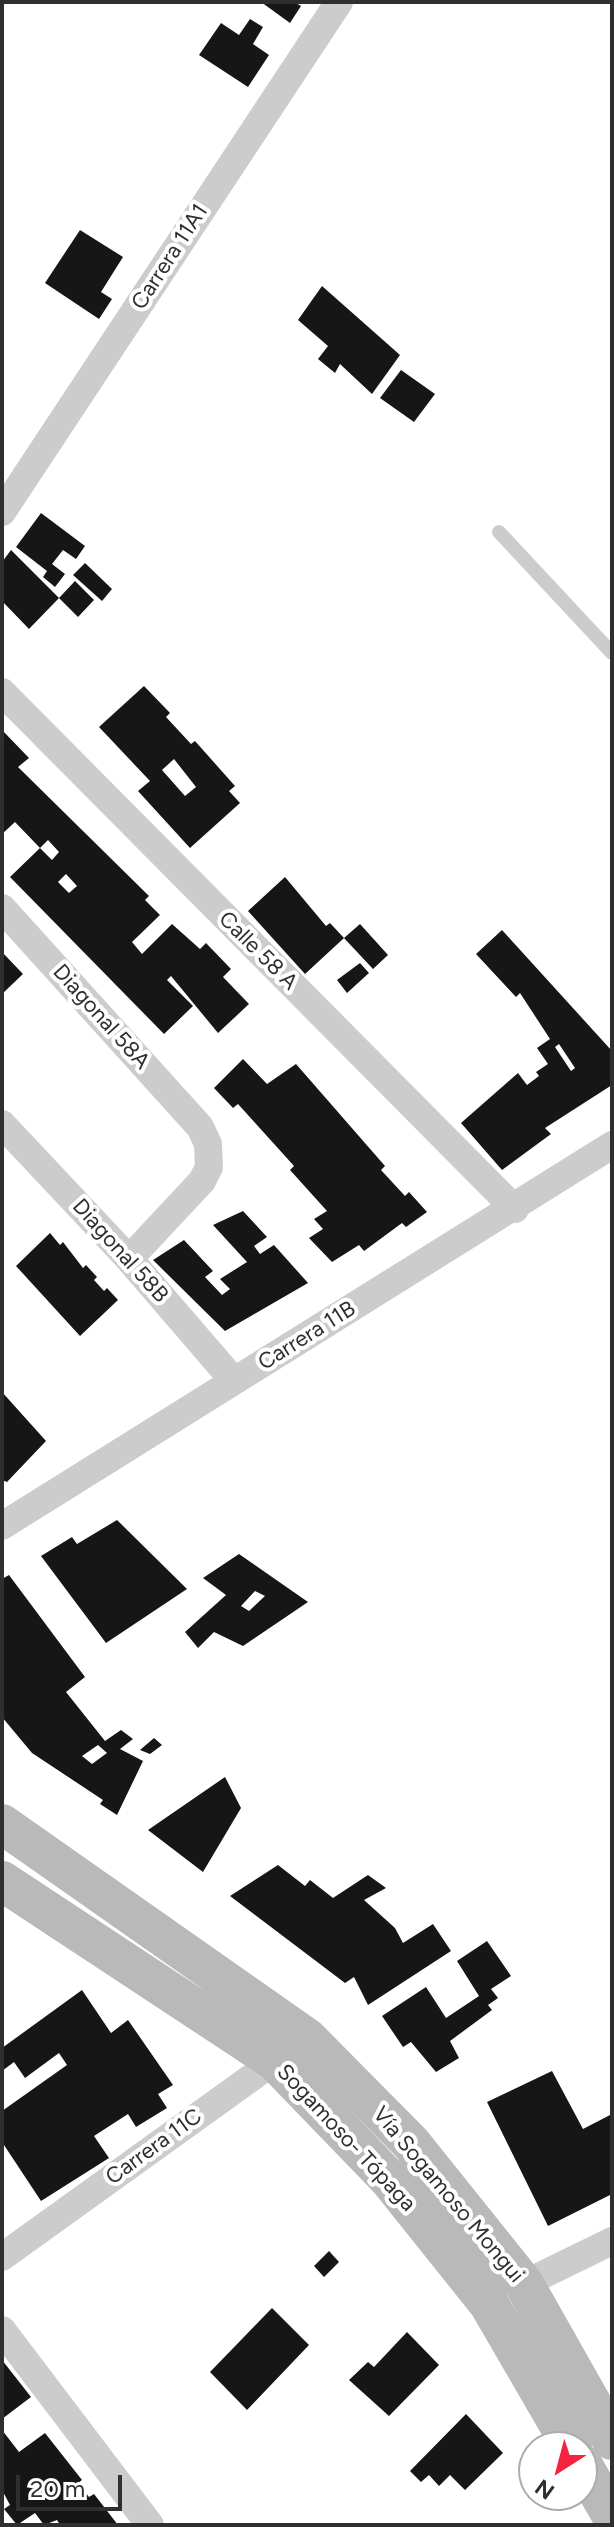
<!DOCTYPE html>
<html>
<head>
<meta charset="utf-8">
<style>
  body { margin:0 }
  #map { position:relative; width:614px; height:2527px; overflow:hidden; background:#fff; font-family:Figtree,sans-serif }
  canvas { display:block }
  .frame { position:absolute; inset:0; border:4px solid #2f2f2f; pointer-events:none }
  .north { position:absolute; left:518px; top:2431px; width:80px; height:80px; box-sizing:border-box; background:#fff; border:2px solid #acacac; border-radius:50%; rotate:216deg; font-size:22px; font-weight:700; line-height:32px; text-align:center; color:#2f2f2f }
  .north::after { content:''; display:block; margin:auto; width:28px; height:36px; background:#f22440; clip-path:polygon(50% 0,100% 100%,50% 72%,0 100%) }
  .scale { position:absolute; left:16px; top:2475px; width:106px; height:36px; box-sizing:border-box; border:4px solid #2f2f2f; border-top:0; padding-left:10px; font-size:24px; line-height:28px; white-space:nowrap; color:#2f2f2f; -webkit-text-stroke:6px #fff; paint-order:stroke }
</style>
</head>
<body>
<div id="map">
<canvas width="614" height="2527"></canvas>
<div class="frame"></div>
<div class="north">N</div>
<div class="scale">20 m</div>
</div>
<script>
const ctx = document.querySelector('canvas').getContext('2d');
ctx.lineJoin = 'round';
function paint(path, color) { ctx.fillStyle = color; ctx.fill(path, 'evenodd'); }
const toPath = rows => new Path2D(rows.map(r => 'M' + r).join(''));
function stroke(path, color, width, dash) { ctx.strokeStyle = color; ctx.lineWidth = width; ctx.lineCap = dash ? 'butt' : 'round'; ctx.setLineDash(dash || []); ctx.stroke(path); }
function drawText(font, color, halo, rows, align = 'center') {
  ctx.font = font + ' Figtree,sans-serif'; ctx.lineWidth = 8; ctx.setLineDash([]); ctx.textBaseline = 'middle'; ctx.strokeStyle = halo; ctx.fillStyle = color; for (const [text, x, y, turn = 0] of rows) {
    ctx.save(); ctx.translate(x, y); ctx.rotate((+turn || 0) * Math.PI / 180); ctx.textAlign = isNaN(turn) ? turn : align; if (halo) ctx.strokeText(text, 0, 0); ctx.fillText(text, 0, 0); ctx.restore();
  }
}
paint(toPath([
  [261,2,294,2,301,6,290,23],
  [250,19,263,27,253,44,269,55,248,87,199,55,221,23,239,35],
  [80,230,123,257,101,292,112,299,99,319,45,283],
  [322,286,400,355,372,394,340,364,335,373,318,359,328,346,298,320],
  [401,370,435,394,414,422,380,398],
  [41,513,85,546,76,559,63,550,52,564,65,574,55,587,43,577,47,571,16,547],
  [11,550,59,598,75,581,94,600,78,617,59,598,29,629,2,601,2,562],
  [85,563,112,589,102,601,73,575],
  [144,686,170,713,166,717,191,744,195,741,235,786,229,791,240,803,190,848,138,791,150,781,99,727],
  [174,759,196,787,185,796,162,770],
  [2,730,29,758,18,767,149,896,145,900,160,915,132,942,142,954,172,924,200,949,206,943,231,969,223,977,249,1004,218,1033,171,976,167,980,193,1006,164,1034,10,877,40,848,52,860,59,852,48,840,40,848,15,822,2,834],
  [66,874,77,886,69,893,58,882],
  [285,877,326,926,330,923,344,938,305,974,248,911],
  [360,924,388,955,373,969,344,938],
  [502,930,612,1051,612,1085,545,1128,551,1134,502,1170,461,1123,518,1073,527,1085,539,1076,536,1072,548,1064,537,1048,550,1039,520,993,516,997,476,954],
  [559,1044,575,1068,571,1071,555,1047],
  [2,952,23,974,2,994],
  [360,963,369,973,347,993,337,980],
  [243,1059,267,1084,296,1064,385,1166,381,1170,405,1196,409,1192,427,1212,406,1227,402,1223,364,1251,359,1245,332,1262,309,1238,323,1229,314,1219,327,1211,290,1170,294,1166,238,1104,233,1108,214,1088],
  [243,1211,267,1237,254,1246,260,1254,274,1245,308,1283,225,1331,153,1260,184,1240,213,1271,205,1277,222,1295,230,1289,220,1279,247,1262,213,1225],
  [50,1233,60,1245,63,1242,83,1268,86,1265,97,1277,94,1280,104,1291,107,1288,118,1300,80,1336,16,1266],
  [2,1392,46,1441,7,1482,2,1480],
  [117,1520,187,1589,106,1643,41,1556,72,1537,77,1544],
  [239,1554,308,1602,243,1646,214,1632,198,1648,185,1632,226,1595,203,1578],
  [255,1591,265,1596,249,1611,241,1606],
  [9,1575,85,1677,66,1692,105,1741,121,1730,133,1739,120,1749,143,1761,117,1815,100,1804,103,1800,32,1753,2,1717,2,1579],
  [98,1745,107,1753,92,1764,82,1756],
  [154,1738,162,1745,150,1754,140,1750],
  [225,1777,241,1808,203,1872,148,1830],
  [278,1865,305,1886,310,1880,333,1898,368,1875,386,1888,364,1900,395,1928,403,1943,433,1924,451,1951,368,2005,354,1977,345,1983,230,1896],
  [487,1941,511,1976,491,1989,498,1998,488,2005,492,2010,450,2041,459,2058,436,2072,411,2042,403,2047,382,2016,426,1987,446,2018,479,1996,457,1961],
  [82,1990,111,2033,128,2020,173,2085,158,2094,167,2108,136,2127,128,2114,94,2136,109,2158,41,2201,2,2142,2,2111,67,2065,59,2053,25,2078,14,2062,2,2071,2,2048],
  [552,2071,583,2129,612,2114,612,2194,548,2226,487,2102],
  [329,2251,339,2262,324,2277,314,2266],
  [272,2308,309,2345,247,2410,210,2372],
  [407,2332,439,2365,389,2416,349,2380,368,2362,374,2367],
  [2,2360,31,2397,2,2419],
  [466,2414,503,2453,465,2490,450,2475,439,2486,429,2475,421,2482,410,2471],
  [2,2430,19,2452,45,2433,82,2480,78,2483,89,2497,94,2494,118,2525,60,2525,57,2520,44,2525,35,2513,17,2525,4,2509,10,2505,2,2490]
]), '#161616');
stroke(toPath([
  [499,532,612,653]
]), '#ccc', 14);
stroke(toPath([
  [2,512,339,2],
  [2,692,515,1209],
  [2,908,200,1127,208,1144,209,1167,202,1181,129,1259],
  [2,1124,129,1259,234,1381],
  [2,1526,612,1145],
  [2,2257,287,2052],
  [524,2284,612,2241],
  [2,2330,150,2525]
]), '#ccc', 28);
stroke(toPath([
  [2,1824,307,2038,411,2143,524,2284,612,2440],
  [2,1881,275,2061,389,2179,489,2304,572,2447],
  [582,2464,612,2516]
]), '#b9b9b9', 40);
drawText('22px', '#2f2f2f', '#fff', [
  ["Carrera 11A1",170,257,-57],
  ["Calle 58 A",258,951,45],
  ["Diagonal 58A",101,1017,48],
  ["Diagonal 58B",120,1251,48],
  ["Carrera 11B",307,1336,-32],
  ["Sogamoso- Tópaga",346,2138,47],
  ["Carrera 11C",154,2147,-36],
  ["Vía Sogamoso Mongui",448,2195,50]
]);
</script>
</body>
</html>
